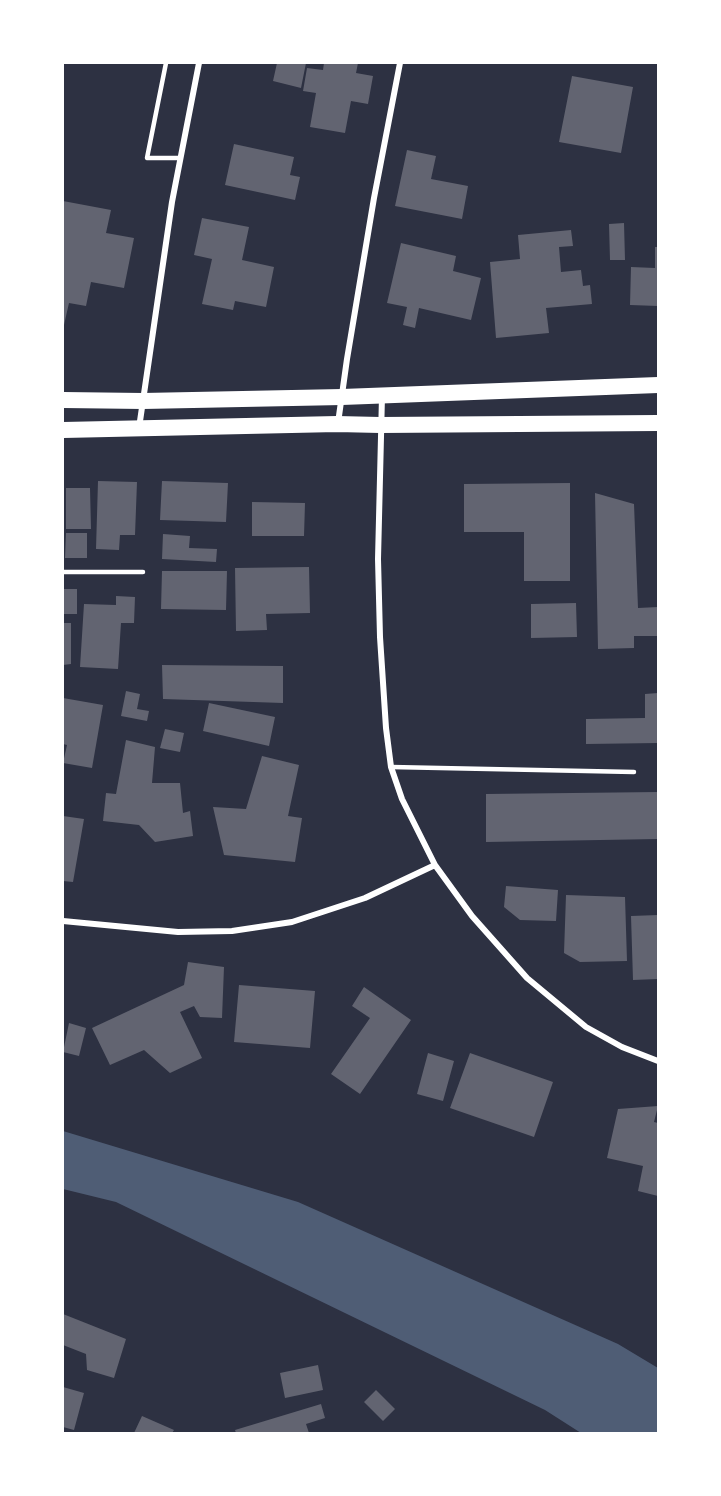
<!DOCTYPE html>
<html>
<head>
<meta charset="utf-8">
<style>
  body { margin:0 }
  #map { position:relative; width:721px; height:1496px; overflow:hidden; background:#2d3142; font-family:Cabin,sans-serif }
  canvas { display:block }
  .frame { position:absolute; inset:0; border:64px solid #fff; pointer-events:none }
</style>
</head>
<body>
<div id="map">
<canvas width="721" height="1496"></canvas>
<div class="frame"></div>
</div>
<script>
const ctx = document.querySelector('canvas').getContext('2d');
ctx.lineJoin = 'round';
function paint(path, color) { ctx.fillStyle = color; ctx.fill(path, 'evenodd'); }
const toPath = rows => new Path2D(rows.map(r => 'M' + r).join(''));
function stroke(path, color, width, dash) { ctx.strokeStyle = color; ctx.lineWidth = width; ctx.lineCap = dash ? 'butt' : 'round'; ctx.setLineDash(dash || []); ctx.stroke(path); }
paint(toPath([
  [63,1131,298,1202,618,1344,658,1368,658,1433,581,1433,545,1410,116,1202,63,1189]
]), '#4f5d75');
paint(toPath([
  [277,63,306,63,301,88,273,81],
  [324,63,358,63,356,73,373,76,368,104,351,101,345,133,310,127,316,93,303,91,307,68,323,70],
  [572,76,633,87,621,153,559,142],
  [234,144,294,157,290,175,300,177,295,200,225,185],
  [407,150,436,156,431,179,468,186,462,219,395,206],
  [63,201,111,210,106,233,134,238,124,288,91,282,86,306,69,303,64,325,63,325],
  [202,218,249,227,242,260,274,267,266,307,235,301,233,310,202,304,212,259,194,255],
  [624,223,625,260,610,260,609,224],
  [571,230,573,246,559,247,561,272,581,270,583,286,590,285,592,304,546,308,549,333,496,338,490,262,520,259,518,235],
  [401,243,456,256,453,271,481,278,471,320,419,308,415,328,403,325,407,307,387,303],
  [655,247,658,247,658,306,630,305,631,267,655,268],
  [98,481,137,482,135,535,120,535,119,550,96,549],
  [162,481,228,483,226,522,160,520],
  [570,483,570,581,524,581,524,532,464,532,464,484],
  [66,488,90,488,91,529,66,529],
  [595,493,634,504,638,608,658,607,658,636,634,636,634,648,598,649],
  [252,502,305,503,304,536,252,536],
  [66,533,87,533,87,558,65,558],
  [163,534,190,536,189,548,217,549,216,562,162,559],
  [309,567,310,613,266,614,267,630,236,631,235,568],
  [162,571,227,571,226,610,161,609],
  [63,589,77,589,77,614,63,614],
  [116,596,135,597,134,623,121,623,118,669,80,667,84,604,116,605],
  [576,603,577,637,531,638,531,604],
  [63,623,71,623,71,664,63,665],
  [162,665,283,666,283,703,163,699],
  [126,691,140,694,137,709,149,711,147,721,121,716],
  [658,693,658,743,586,744,586,719,645,718,645,694],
  [63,698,103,705,92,768,63,763,67,745,63,744],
  [209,703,275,717,269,746,203,731],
  [165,729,184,733,180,752,160,748],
  [126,740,155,747,152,783,180,783,183,813,190,811,193,836,155,842,139,825,103,821,106,793,116,794],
  [262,756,299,765,288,816,302,818,295,862,224,855,213,807,246,809],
  [658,792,658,839,486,842,486,794],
  [63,816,84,819,73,882,63,881],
  [506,886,558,890,556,921,520,920,504,907],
  [566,895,625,897,627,961,580,962,564,953],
  [658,915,658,979,633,980,631,916],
  [188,962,224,967,222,1018,200,1017,194,1006,180,1012,202,1058,170,1073,144,1050,110,1065,92,1028,184,985],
  [239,985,315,991,310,1048,234,1042],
  [364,987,411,1020,360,1094,331,1074,370,1018,352,1006],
  [69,1023,86,1028,79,1056,63,1052],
  [428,1053,454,1061,443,1101,417,1094],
  [470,1053,553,1082,534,1137,450,1108],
  [658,1106,654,1122,658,1123,658,1196,638,1191,643,1166,607,1158,618,1109],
  [63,1314,126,1339,114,1378,87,1370,86,1354,63,1345],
  [318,1365,323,1390,285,1398,280,1373],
  [63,1387,84,1393,74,1430,63,1427],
  [376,1390,395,1409,383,1421,364,1402],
  [321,1404,325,1418,306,1424,309,1433,236,1433,235,1430],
  [142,1416,174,1430,172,1433,134,1433]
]), '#626471');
stroke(toPath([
  [166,63,147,158,180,158],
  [63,572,143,572],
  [391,767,634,772]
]), '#fff', 4.5);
stroke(toPath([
  [382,396,378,559,380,637,386,728,391,767,402,799,435,865,472,916,527,978,586,1027,622,1047,658,1061],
  [338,423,347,359,374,198,400,63],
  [139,428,172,202,199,63],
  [63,921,178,932,232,931,292,922,365,898,435,865]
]), '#fff', 6);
stroke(toPath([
  [63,400,143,401,342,397,658,385],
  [63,430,337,424,380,425,658,423]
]), '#fff', 16);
</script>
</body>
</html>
